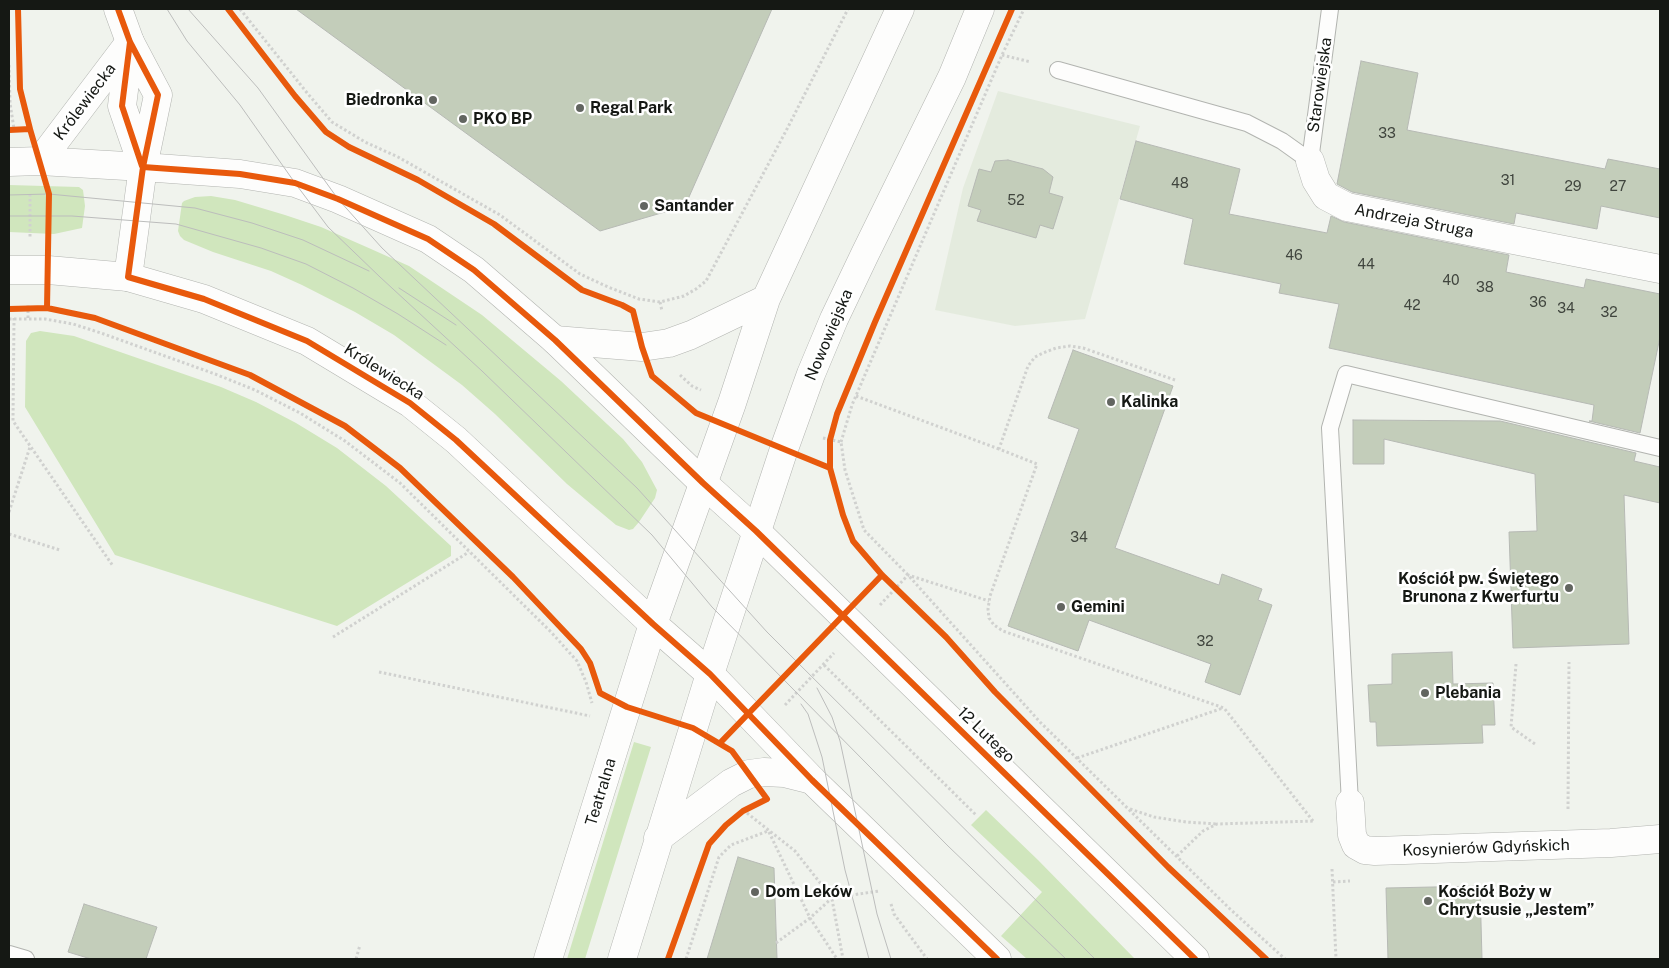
<!DOCTYPE html>
<html>
<head>
<meta charset="utf-8">
<style>
  body { margin:0 }
  #map { position:relative; width:1669px; height:968px; overflow:hidden; background:#f0f3ed; font-family:"Public Sans",sans-serif }
  canvas { display:block }
  .frame { position:absolute; inset:0; border:10px solid #151814; pointer-events:none }
</style>
</head>
<body>
<div id="map">
<canvas width="1669" height="968"></canvas>
<div class="frame"></div>
</div>
<script>
const ctx = document.querySelector('canvas').getContext('2d');
ctx.lineJoin = 'round';
function paint(path, color) { ctx.fillStyle = color; ctx.fill(path, 'evenodd'); }
const toPath = rows => new Path2D(rows.map(r => 'M' + r).join(''));
function stroke(path, color, width, dash) { ctx.strokeStyle = color; ctx.lineWidth = width; ctx.lineCap = dash ? 'butt' : 'round'; ctx.setLineDash(dash || []); ctx.stroke(path); }
function drawText(font, color, halo, rows, align = 'center') {
  ctx.font = font + ' "Public Sans",sans-serif'; ctx.lineWidth = 5; ctx.setLineDash([]); ctx.textBaseline = 'middle'; ctx.strokeStyle = halo; ctx.fillStyle = color; for (const [text, x, y, turn = 0] of rows) {
    ctx.save(); ctx.translate(x, y); ctx.rotate((+turn || 0) * Math.PI / 180); ctx.textAlign = isNaN(turn) ? turn : align; if (halo) ctx.strokeText(text, 0, 0); ctx.fillText(text, 0, 0); ctx.restore();
  }
}
paint(toPath([
  [998,91,1140,126,1085,319,1015,326,935,310,963,188]
]), '#e4ebde');
paint(toPath([
  [9,185,79,187,83,190,85,206,82,228,54,234,9,232],
  [211,196,235,200,285,215,321,227,371,249,409,266,482,315,561,381,623,439,642,462,657,490,655,498,639,522,633,529,629,530,616,525,567,484,495,414,462,385,394,335,355,312,302,285,271,271,213,252,184,240,180,236,178,231,182,203,184,201,195,197],
  [40,331,74,336,221,387,256,402,296,423,337,448,386,486,451,546,451,556,337,626,115,555,25,407,26,341,31,333],
  [634,742,651,747,585,959,567,959],
  [986,810,1038,860,1135,959,1027,959,1001,936,1042,892,971,825]
]), '#d0e6bd');
const building = toPath([
  [296,9,772,9,685,206,600,231,296,9],
  [1361,61,1418,73,1407,130,1605,169,1608,159,1660,169,1660,218,1601,206,1597,229,1516,213,1514,224,1352,192,1337,184,1361,61],
  [1136,141,1240,169,1229,214,1327,233,1331,216,1344,222,1509,255,1506,272,1584,288,1586,279,1660,294,1660,337,1640,433,1589,421,1592,421,1594,405,1329,348,1339,304,1279,293,1281,284,1184,264,1193,219,1120,199,1136,141],
  [1008,160,1043,169,1053,177,1049,193,1063,197,1053,229,1040,225,1036,238,977,221,981,210,968,206,979,169,991,172,995,161,1008,160],
  [1073,350,1173,386,1115,548,1219,585,1222,574,1262,589,1258,600,1272,605,1240,695,1205,682,1211,664,1089,620,1078,651,1008,626,1079,429,1048,418,1073,350],
  [1353,420,1500,421,1636,453,1634,461,1660,467,1660,503,1624,495,1629,644,1513,648,1509,532,1537,531,1535,474,1384,439,1384,464,1353,464,1353,420],
  [1452,652,1453,684,1493,683,1495,725,1482,725,1483,743,1377,746,1376,722,1370,722,1368,685,1392,684,1392,654,1452,652],
  [738,857,774,868,777,959,707,959,738,857],
  [1480,886,1482,959,1388,959,1386,888,1480,886],
  [84,904,157,927,146,959,91,959,68,952,84,904]
]);
paint(building, '#c3cdba');
stroke(building, '#b6b9b4', 1);
const service = toPath([
  [1058,70,1247,123,1282,141,1310,161,1330,9],
  [1350,803,1330,428,1346,374,1660,448],
  [9,954,26,959]
]);
const minor = toPath([
  [1310,161,1316,180,1326,196,1347,207,1660,269],
  [1350,803,1352,835,1356,845,1365,850,1375,851,1611,843,1660,839]
]);
const tertiary = toPath([
  [40,161,130,42],
  [9,162,40,161,143,167],
  [9,270,48,270,128,277],
  [555,340,642,347,669,343,691,335,766,299],
  [658,838,731,783,749,774,764,772,784,773,812,780],
  [548,959,653,624,732,403,766,299,900,9],
  [622,959,710,674,784,449,811,374,834,319,865,254,952,77,980,9]
]);
const secondary = toPath([
  [118,9,130,42,158,95,143,167,128,277,204,299,307,341,410,403,456,440,653,624,710,674,812,780,997,959],
  [130,42,122,106,143,167],
  [143,167,240,174,295,183,338,199,428,239,474,270,555,340,703,483,756,531,1195,959]
]);
stroke(service, '#b2b4b0', 18);
stroke(minor, '#b2b4b0', 29);
stroke(tertiary, '#b2b4b0', 29);
stroke(secondary, '#b2b4b0', 29);
stroke(toPath([
  [240,9,308,94,332,122,365,142,398,157,500,215,580,274,608,287,639,299,660,302,684,296,696,289,706,281,787,129,848,9],
  [1002,55,1031,62],
  [9,65,10,103,14,129],
  [30,194,30,237],
  [660,302,662,311],
  [14,318,13,421,113,566],
  [28,318,28,304],
  [9,319,45,319,73,324,101,333,215,374,255,390,300,413,345,441,400,483,551,632,577,661,586,682,592,703],
  [680,375,692,386,701,390],
  [1175,380,1083,348,1070,346,1056,348,1043,353,1035,357,1028,366,999,449,1037,464,990,596,988,609,989,618,994,625,1003,631,1224,708,1313,821],
  [856,396,999,449],
  [823,438,841,442,845,470,864,530,908,575,1040,722,1230,909,1285,959],
  [841,442,852,405,1002,55,1024,9],
  [9,512,30,447],
  [9,534,60,550],
  [880,605,908,575,989,601],
  [333,637,469,552],
  [1516,664,1511,727,1535,744],
  [824,665,977,816],
  [379,672,590,716],
  [785,705,834,653],
  [1077,758,1223,708],
  [1130,809,1154,817,1186,822,1217,824],
  [1568,809,1569,662],
  [747,813,795,851,832,898,879,891],
  [769,832,810,918,837,959],
  [1177,856,1203,831,1217,824,1315,821],
  [1332,869,1336,959],
  [1333,882,1350,881],
  [832,899,843,959],
  [891,904,894,914,927,959],
  [776,943,810,918,832,898],
  [356,959,360,945],
  [686,959,719,857,731,845,768,831]
]), '#d0d1cf', 3, [2.5, 2.5]);
stroke(service, '#fdfdfc', 16);
stroke(minor, '#fdfdfc', 28);
stroke(tertiary, '#fdfdfc', 28);
stroke(secondary, '#fdfdfc', 28);
stroke(toPath([
  [167,9,187,41,240,105,295,183,328,227,380,277,482,371,652,535,712,607,948,846,1066,959],
  [188,9,258,88,338,199,382,248,637,488,767,632,1095,959],
  [9,195,49,194,195,208,252,223,303,240,369,271],
  [9,216,72,216,176,224,261,248,306,264,353,288,398,314,446,345],
  [399,288,456,325],
  [817,688,832,717,840,741,877,914,891,959],
  [801,704,808,714,822,757,845,870,869,959]
]), '#bcbdbc', 1);
stroke(toPath([
  [118,9,130,42,158,95,143,167,128,277,204,299,307,341,410,403,456,440,653,624,710,674,812,780,997,959],
  [228,9,295,96,326,132,349,147,418,180,494,224,582,290,622,305,633,311,642,347,652,376,696,413,830,468],
  [1012,9,875,322,837,414,830,440,830,468,843,515,853,541,882,575,946,637,995,692,1168,867,1266,959],
  [130,42,122,106,142,166],
  [9,130,30,129,20,89,18,9],
  [143,167,240,174,295,183,338,199,428,239,474,270,555,340,703,483,756,531,1195,959],
  [47,308,95,318,250,375,345,426,400,468,513,577,581,649,590,663,600,693,627,707,693,728,732,751,767,799,743,811,726,825,709,844,668,959],
  [9,309,47,308,49,194,30,129],
  [720,743,882,575]
]), '#e8590c', 6);
for (const [x, y, r, color] of [
  [433,100,5,"#626560"],
  [580,108,5,"#626560"],
  [463,119,5,"#626560"],
  [644,206,5,"#626560"],
  [1111,402,5,"#626560"],
  [1569,588,5,"#626560"],
  [1061,607,5,"#626560"],
  [1425,693,5,"#626560"],
  [755,892,5,"#626560"],
  [1428,901,5,"#626560"]
]) { const dot = new Path2D(); dot.arc(x, y, r, 0, 2 * Math.PI); ctx.fillStyle = color; ctx.fill(dot); stroke(dot, '#fff', 2); }
drawText('14px', '#40453e', null, [
  ["33",1387,134],
  ["31",1508,181],
  ["48",1180,184],
  ["29",1573,187],
  ["27",1618,187],
  ["52",1016,201],
  ["46",1294,256],
  ["44",1366,265],
  ["40",1451,281],
  ["38",1485,288],
  ["36",1538,303],
  ["42",1412,306],
  ["34",1566,309],
  ["32",1609,313],
  ["34",1079,538],
  ["32",1205,642]
]);
drawText('16px', '#151814', '#fff', [
  ["Starowiejska",1320,85,-82],
  ["Królewiecka",85,102,-53],
  ["Andrzeja Struga",1414,221,11],
  ["Nowowiejska",829,335,-67],
  ["Królewiecka",384,372,32],
  ["12 Lutego",986,735,44],
  ["Teatralna",601,792,-73],
  ["Kosynierów Gdyńskich",1486,848,-2]
]);
drawText('bold 16px', '#151814', '#fff', [
  ["Biedronka",423,100,"right"],
  ["Regal Park",590,108],
  ["PKO BP",473,119],
  ["Santander",654,206],
  ["Kalinka",1121,402],
  ["Kościół pw. Świętego",1559,579,"right"],
  ["Brunona z Kwerfurtu",1559,597,"right"],
  ["Gemini",1071,607],
  ["Plebania",1435,693],
  ["Dom Leków",765,892],
  ["Kościół Boży w",1438,892],
  ["Chrytsusie „Jestem”",1438,910]
], 'left');
</script>
</body>
</html>
